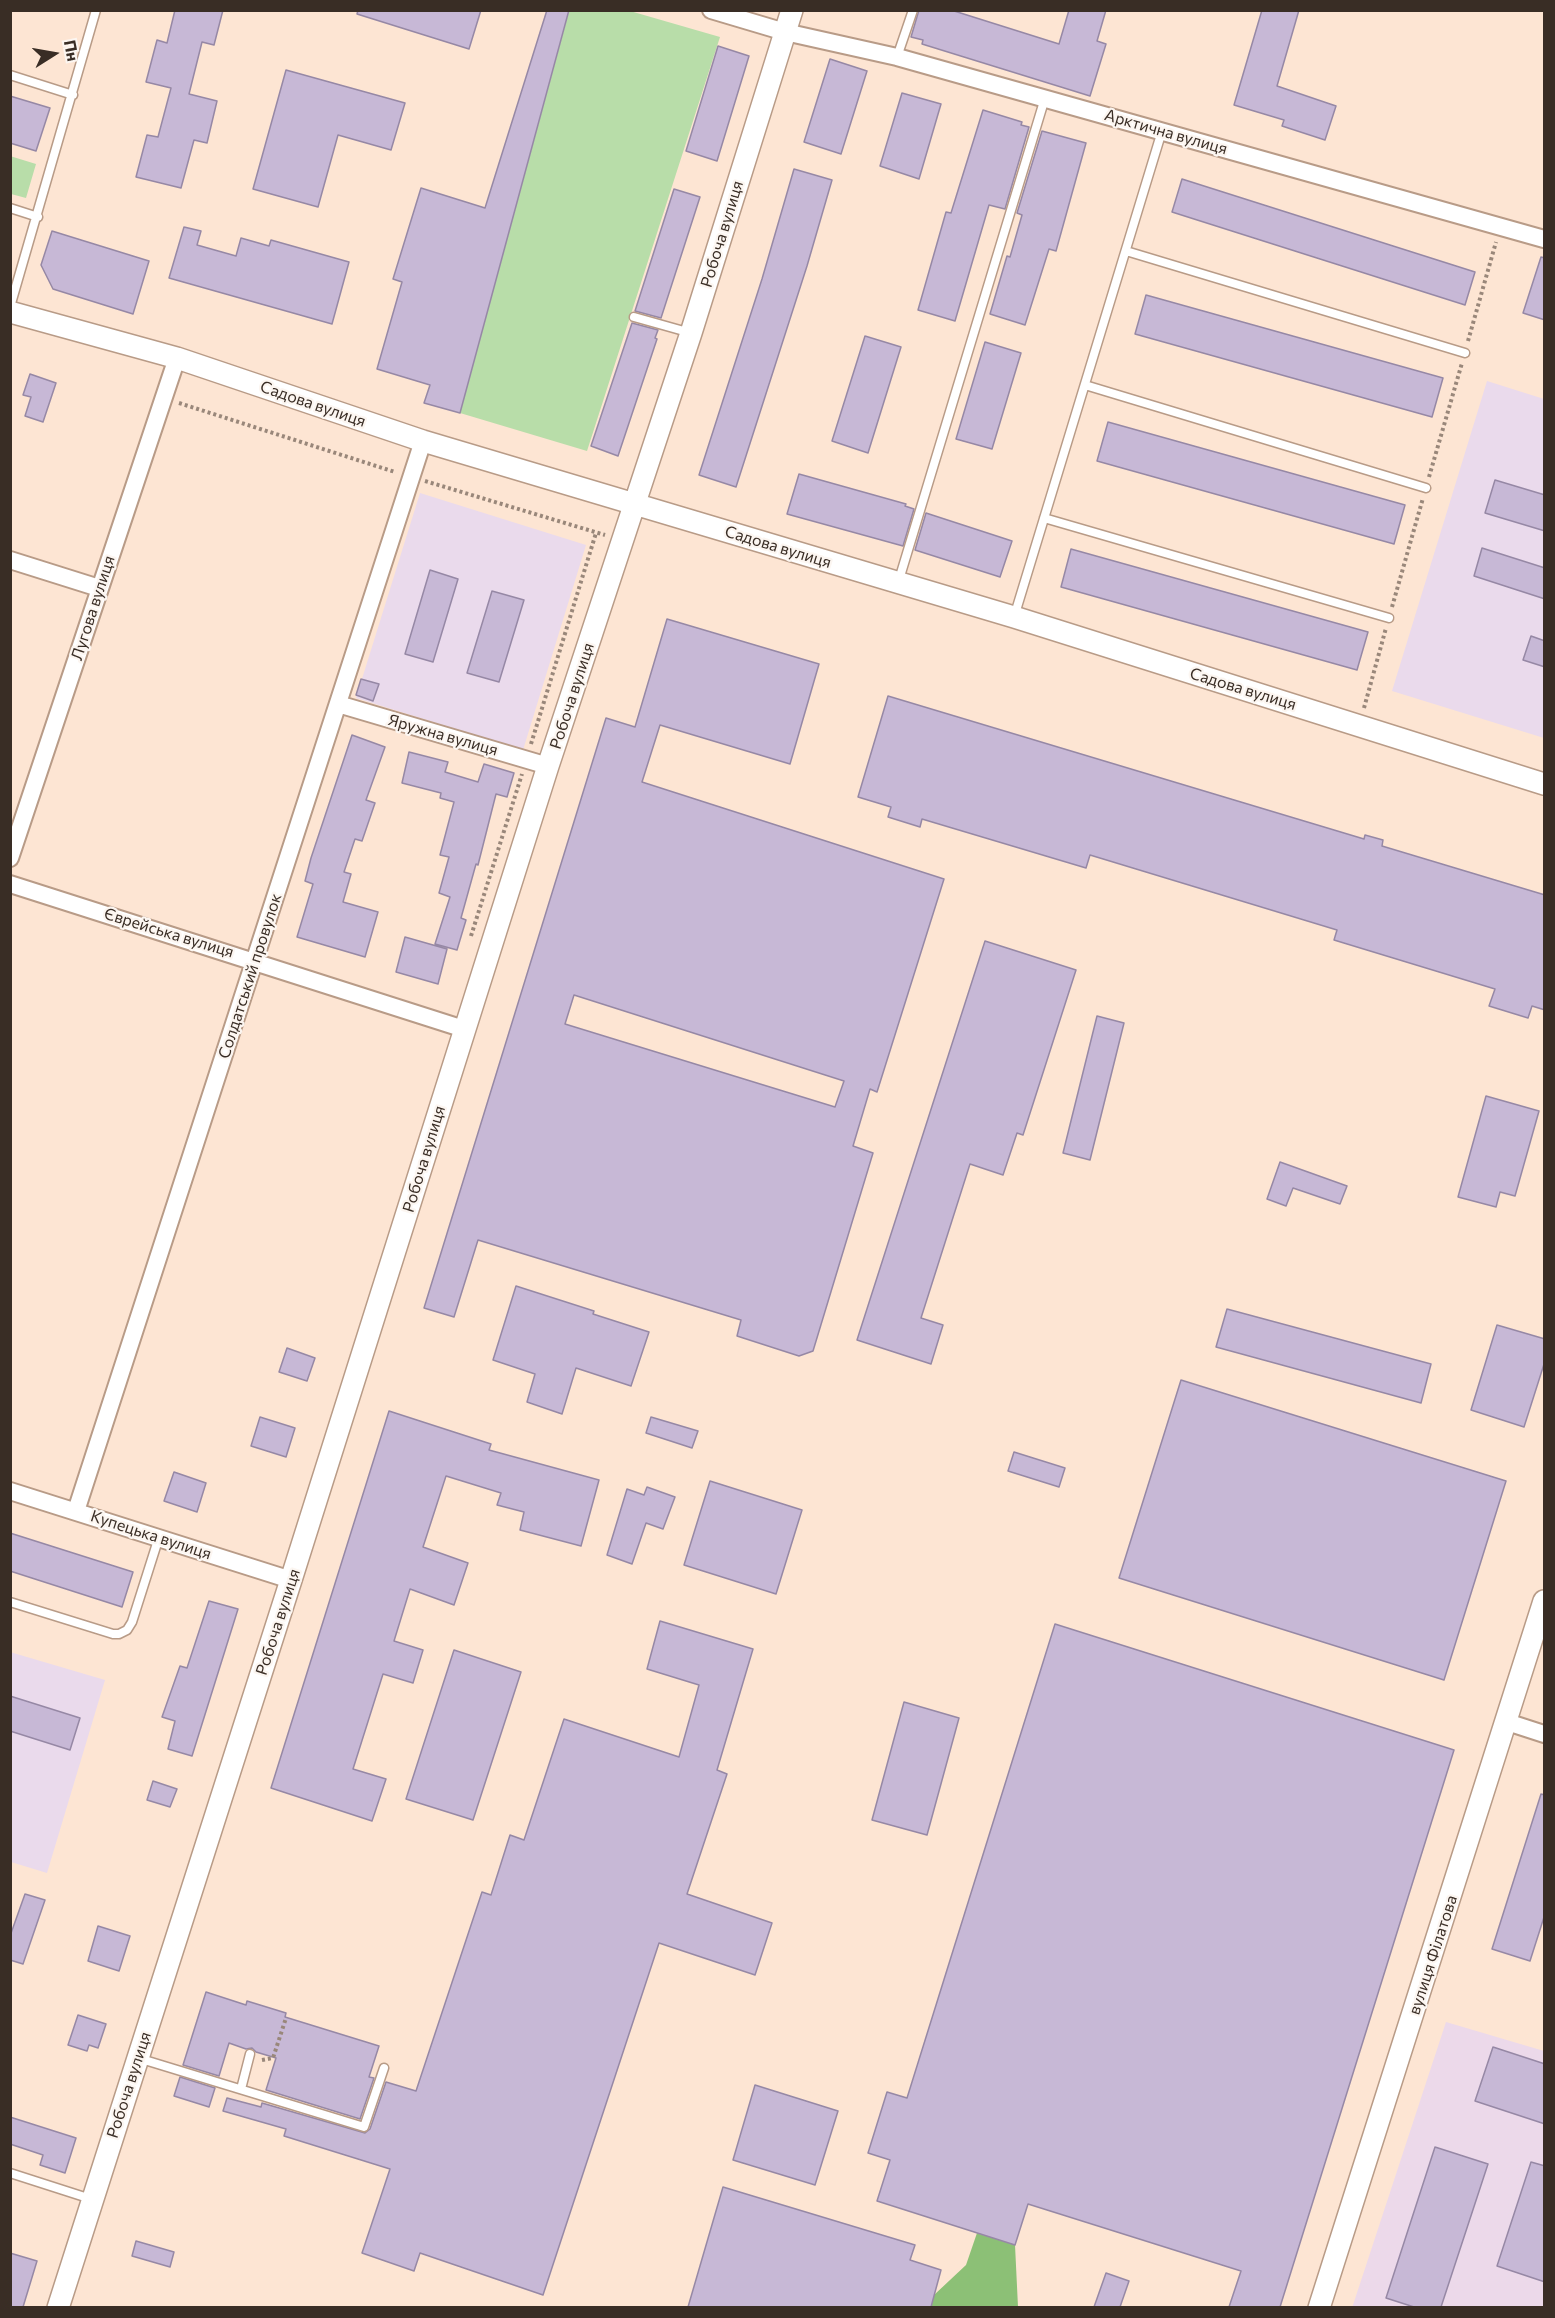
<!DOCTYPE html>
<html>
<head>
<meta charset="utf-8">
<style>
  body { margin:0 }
  #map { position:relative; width:1555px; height:2318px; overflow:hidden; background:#fde5d3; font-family:Commissioner,sans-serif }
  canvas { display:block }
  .frame { position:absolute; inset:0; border:12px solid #392d25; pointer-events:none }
  .north { position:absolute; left:24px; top:24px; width:60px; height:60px; -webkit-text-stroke:4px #fcf6f1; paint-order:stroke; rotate:79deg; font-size:16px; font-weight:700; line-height:24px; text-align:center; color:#392d25 }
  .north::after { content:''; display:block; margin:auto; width:21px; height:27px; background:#392d25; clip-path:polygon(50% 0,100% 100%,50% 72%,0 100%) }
</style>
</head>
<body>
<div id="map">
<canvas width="1555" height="2318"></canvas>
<div class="frame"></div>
<div class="north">Пн</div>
</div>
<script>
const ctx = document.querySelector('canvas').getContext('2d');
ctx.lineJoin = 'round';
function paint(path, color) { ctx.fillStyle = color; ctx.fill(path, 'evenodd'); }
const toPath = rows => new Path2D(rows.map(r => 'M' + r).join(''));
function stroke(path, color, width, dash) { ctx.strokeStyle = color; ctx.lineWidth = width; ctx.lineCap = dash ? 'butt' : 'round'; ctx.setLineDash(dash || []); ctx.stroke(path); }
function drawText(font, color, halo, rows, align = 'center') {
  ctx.font = font + ' Commissioner,sans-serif'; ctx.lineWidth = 4.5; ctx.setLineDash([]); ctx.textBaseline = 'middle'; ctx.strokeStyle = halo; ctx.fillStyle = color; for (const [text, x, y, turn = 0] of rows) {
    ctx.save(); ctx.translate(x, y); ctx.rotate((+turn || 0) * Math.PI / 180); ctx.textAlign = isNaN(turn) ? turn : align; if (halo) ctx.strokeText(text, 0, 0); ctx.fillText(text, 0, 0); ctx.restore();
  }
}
paint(toPath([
  [1487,381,1544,399,1544,738,1392,691],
  [420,493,586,545,523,750,356,698],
  [10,1652,105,1680,47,1873,11,1862]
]), '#eadaec');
paint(toPath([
  [1446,2022,1544,2051,1544,2307,1352,2308]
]), '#ecd9ea');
paint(toPath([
  [569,11,630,11,720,37,587,451,460,413],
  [10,156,36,164,26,198,11,194]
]), '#b8dda9');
paint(toPath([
  [977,2233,1015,2245,1018,2307,931,2308,934,2295,966,2265]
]), '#8cc076');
const building = toPath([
  [175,10,223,10,214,45,202,42,189,94,217,101,207,143,194,140,181,188,136,177,147,135,158,137,171,88,146,82,157,40,167,43,175,10],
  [358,10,481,10,469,49,357,14,358,10],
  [547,10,569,10,460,413,424,403,430,385,377,369,402,282,393,279,421,188,485,208,547,10],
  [919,10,951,10,1059,44,1069,10,1106,10,1097,41,1106,44,1090,96,922,44,923,40,911,37,919,10],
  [1262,10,1299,10,1277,86,1336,106,1325,140,1282,126,1284,120,1234,105,1262,10],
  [718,46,749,56,717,161,686,151,718,46],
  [830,59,867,71,841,154,804,142,830,59],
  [286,70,405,103,391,150,338,135,318,207,253,189,286,70],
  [902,93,941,104,919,179,880,166,902,93],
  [10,96,50,108,36,151,10,143,10,96],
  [983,110,1022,122,1021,125,1029,127,1005,209,989,205,955,321,918,310,946,212,951,213,983,110],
  [1042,131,1086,143,1056,251,1049,249,1025,325,990,314,1007,256,1010,257,1022,215,1017,213,1042,131],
  [794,169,832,180,807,266,736,487,699,475,762,279,794,169],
  [1182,179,1475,272,1465,305,1172,212,1182,179],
  [674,189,700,197,661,318,635,311,674,189],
  [184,227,201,231,197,245,236,256,241,238,269,246,271,240,349,262,332,324,169,278,184,227],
  [52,231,149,261,133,314,53,289,41,265,52,231],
  [1541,257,1545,258,1545,320,1523,313,1541,257],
  [1146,295,1443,378,1432,417,1135,334,1146,295],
  [632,323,658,330,655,338,657,339,618,456,591,446,632,323],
  [865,336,901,347,868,453,832,441,865,336],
  [985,342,1021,353,992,449,956,439,985,342],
  [30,374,56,383,43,422,25,416,31,397,23,395,30,374],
  [1108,422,1405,505,1394,544,1097,461,1108,422],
  [799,474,906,504,905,506,914,509,903,546,787,514,799,474],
  [1495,480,1545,495,1545,531,1485,513,1495,480],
  [926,513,1012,541,1000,577,915,550,926,513],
  [1482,548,1545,568,1545,599,1474,576,1482,548],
  [1071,549,1368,632,1357,670,1061,587,1071,549],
  [430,570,458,579,433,662,405,654,430,570],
  [492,591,524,600,499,682,467,673,492,591],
  [667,619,819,664,790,764,660,725,642,782,944,879,877,1092,870,1089,853,1146,873,1153,813,1351,799,1356,737,1336,741,1320,478,1240,454,1317,424,1308,606,718,635,727,667,619],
  [574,995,844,1081,835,1107,565,1024,574,995],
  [1531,636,1545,641,1545,667,1523,660,1531,636],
  [361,679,379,684,373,701,356,695,361,679],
  [888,696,1364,839,1365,835,1383,840,1382,846,1545,895,1545,1010,1532,1006,1528,1018,1489,1006,1495,989,1334,940,1337,930,1090,855,1086,868,922,819,920,827,888,817,891,807,858,797,888,696],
  [352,735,385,747,366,800,375,803,362,841,355,839,344,872,351,874,343,902,378,912,365,957,297,937,313,884,305,881,311,858,352,735],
  [409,752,448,762,445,772,478,782,484,764,514,773,507,797,496,794,478,865,476,864,461,918,466,920,457,950,435,944,450,897,439,893,449,857,440,855,454,802,440,798,441,793,402,783,409,752],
  [405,937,447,949,438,984,396,972,405,937],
  [985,941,1076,970,1023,1135,1017,1133,1003,1175,970,1164,921,1318,943,1325,931,1364,857,1340,985,941],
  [1097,1016,1124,1023,1090,1160,1063,1153,1097,1016],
  [1486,1096,1539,1111,1515,1196,1500,1192,1496,1207,1458,1197,1486,1096],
  [1280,1162,1347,1186,1340,1204,1293,1188,1286,1206,1267,1199,1280,1162],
  [516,1286,594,1311,593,1314,649,1332,631,1386,576,1368,562,1414,527,1402,535,1374,493,1360,516,1286],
  [1227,1309,1431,1364,1421,1403,1216,1347,1227,1309],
  [1497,1325,1545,1339,1545,1361,1524,1427,1471,1410,1497,1325],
  [287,1348,315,1358,307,1381,279,1372,287,1348],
  [1181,1380,1506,1481,1444,1680,1119,1578,1181,1380],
  [389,1411,491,1444,489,1450,599,1480,581,1546,520,1530,524,1512,497,1505,501,1493,446,1476,423,1547,468,1563,454,1605,410,1589,394,1641,423,1650,413,1683,383,1674,353,1769,386,1779,372,1821,271,1788,389,1411],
  [260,1417,295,1428,286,1457,251,1446,260,1417],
  [651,1417,698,1431,692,1448,646,1433,651,1417],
  [1014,1452,1065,1468,1059,1487,1008,1471,1014,1452],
  [174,1472,206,1483,197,1512,164,1501,174,1472],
  [710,1481,802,1510,776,1594,684,1565,710,1481],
  [647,1487,675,1497,663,1529,646,1523,632,1564,607,1555,627,1489,644,1495,647,1487],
  [10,1533,133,1572,122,1607,10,1571,10,1533],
  [209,1601,238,1609,192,1756,168,1749,175,1721,162,1717,180,1666,187,1668,209,1601],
  [660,1621,753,1649,717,1770,727,1774,687,1894,772,1923,755,1975,659,1943,543,2295,420,2253,414,2271,362,2253,390,2169,284,2136,286,2129,223,2111,227,2098,261,2107,262,2103,365,2133,370,2129,386,2082,416,2091,482,1892,491,1895,510,1835,524,1840,564,1719,679,1757,699,1685,647,1669,660,1621],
  [1055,1624,1454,1750,1280,2307,1229,2307,1241,2271,1028,2204,1015,2245,877,2201,890,2160,868,2153,887,2092,907,2098,1055,1624],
  [454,1650,521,1672,473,1820,406,1799,454,1650],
  [10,1696,80,1718,70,1750,10,1731,10,1696],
  [904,1702,959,1718,927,1835,872,1820,904,1702],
  [153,1781,177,1789,170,1807,147,1800,153,1781],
  [1541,1794,1545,1795,1545,1914,1530,1961,1492,1949,1541,1794],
  [25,1894,45,1900,23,1964,10,1960,10,1936,25,1894],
  [98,1926,130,1936,119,1971,88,1961,98,1926],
  [206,1992,246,2005,247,2001,286,2013,285,2017,379,2046,369,2077,374,2078,360,2119,266,2090,276,2058,256,2052,252,2048,246,2049,229,2043,219,2076,183,2065,206,1992],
  [78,2015,106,2024,98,2048,89,2045,87,2051,68,2045,78,2015],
  [1493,2047,1545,2064,1545,2124,1475,2101,1493,2047],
  [180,2077,215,2088,209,2107,174,2096,180,2077],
  [755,2085,838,2111,815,2185,733,2160,755,2085],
  [10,2117,76,2138,65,2173,40,2165,43,2155,10,2144,10,2117],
  [1435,2147,1488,2164,1441,2307,1414,2307,1386,2298,1435,2147],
  [1531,2162,1545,2166,1545,2282,1497,2266,1531,2162],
  [723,2187,915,2245,910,2260,941,2270,931,2307,688,2307,723,2187],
  [136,2241,174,2252,170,2267,132,2256,136,2241],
  [10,2253,37,2261,23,2307,10,2307,10,2253],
  [1106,2273,1129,2281,1120,2307,1094,2307,1106,2273]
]);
paint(building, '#c7b8d6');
stroke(building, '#9688a5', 1.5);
const service = toPath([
  [897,57,913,10],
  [10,75,73,95],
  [10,208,38,217],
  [1126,251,1465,353],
  [10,307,96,10],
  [634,317,691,333],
  [1085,385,1426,488],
  [1044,518,1389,618],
  [898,583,1045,98],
  [1014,617,1162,131],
  [10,1602,113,1634,119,1634,127,1630,132,1622,159,1537],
  [138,2058,364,2127,384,2068],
  [241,2089,250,2054],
  [10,2173,91,2199]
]);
const minor = toPath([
  [711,10,785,32,897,57,1544,239],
  [10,560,99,588],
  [338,704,548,766],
  [10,858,177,358],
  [10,884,464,1029],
  [10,1491,291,1580],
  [76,1511,423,441],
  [1507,1722,1544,1734]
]);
const tertiary = toPath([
  [10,312,177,358,423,441,1014,617,1544,784],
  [58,2308,291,1580,548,766,691,333,792,10],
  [1319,2308,1544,1601]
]);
stroke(service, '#b89b87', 11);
stroke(minor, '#b89b87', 20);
stroke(tertiary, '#b89b87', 24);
stroke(toPath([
  [1468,341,1496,242],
  [179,403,395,472],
  [1429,477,1462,363],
  [425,481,605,535],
  [1392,607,1423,498],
  [1364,708,1386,628],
  [531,744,596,533],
  [471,936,522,774],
  [262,2060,273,2058,286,2018]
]), '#99877a', 4, [3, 3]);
stroke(service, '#fff', 8);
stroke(minor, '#fff', 16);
stroke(tertiary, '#fff', 21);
drawText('16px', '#392d25', '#fcf6f1', [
  ["Арктична вулиця",1166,132,16],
  ["Робоча вулиця",722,234,-73],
  ["Садова вулиця",313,404,19],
  ["Садова вулиця",778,547,17],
  ["Лугова вулиця",93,608,-72],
  ["Садова вулиця",1243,689,17],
  ["Робоча вулиця",572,696,-72],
  ["Яружна вулиця",443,735,16],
  ["Єврейська вулиця",169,933,17],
  ["Солдатський провулок",250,976,-72],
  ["Робоча вулиця",424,1159,-73],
  ["Купецька вулиця",151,1535,18],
  ["Робоча вулиця",278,1622,-72],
  ["вулиця Філатова",1433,1955,-72],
  ["Робоча вулиця",129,2085,-72]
]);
</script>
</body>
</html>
